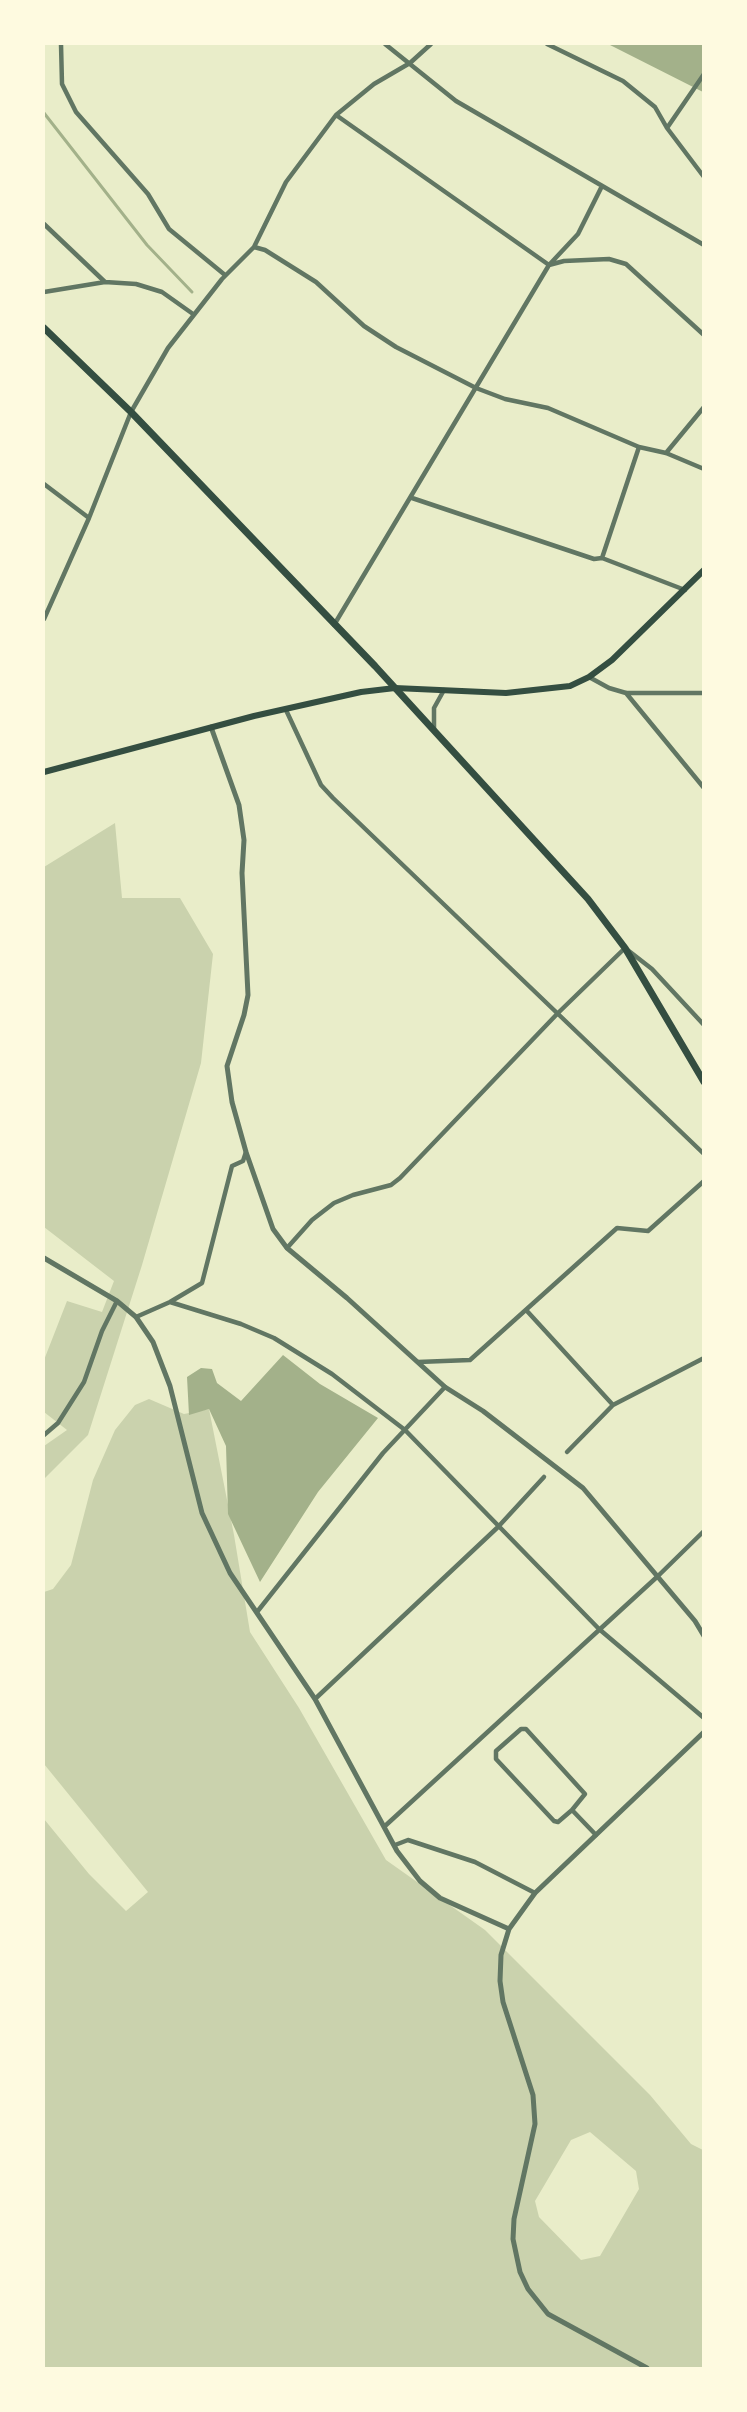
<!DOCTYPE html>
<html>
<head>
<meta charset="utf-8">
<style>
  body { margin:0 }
  #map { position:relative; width:747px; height:2412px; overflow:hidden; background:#e9edc9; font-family:"Varela Round",sans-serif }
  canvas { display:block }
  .frame { position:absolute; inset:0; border:45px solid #fefae0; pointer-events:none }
</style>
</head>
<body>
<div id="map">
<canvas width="747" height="2412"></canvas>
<div class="frame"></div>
</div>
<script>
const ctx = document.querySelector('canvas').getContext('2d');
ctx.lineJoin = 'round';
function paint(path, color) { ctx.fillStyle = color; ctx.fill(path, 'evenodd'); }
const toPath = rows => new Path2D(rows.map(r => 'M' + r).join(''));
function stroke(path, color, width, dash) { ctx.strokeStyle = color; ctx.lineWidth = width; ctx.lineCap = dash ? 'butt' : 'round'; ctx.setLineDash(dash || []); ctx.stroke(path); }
paint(toPath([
  [115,823,122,898,180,898,213,954,201,1063,142,1265,88,1435,44,1479,44,1446,67,1430,44,1412,44,1360,67,1301,102,1312,114,1281,44,1227,44,867],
  [149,1399,184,1414,209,1409,234,1535,250,1632,299,1708,386,1860,485,1930,650,2095,691,2144,703,2150,703,2368,44,2368,44,1819,89,1874,126,1911,148,1892,44,1764,44,1592,53,1589,71,1565,93,1480,115,1430,135,1405],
  [590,2132,636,2171,639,2189,600,2256,581,2260,539,2217,535,2201,571,2140]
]), '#cad2ad');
paint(toPath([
  [607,44,703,44,703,92,610,45],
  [283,1355,320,1384,378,1418,318,1492,260,1582,228,1514,226,1446,209,1409,189,1415,187,1377,201,1368,212,1369,217,1383,241,1401]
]), '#a3b18a');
stroke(toPath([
  [44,113,147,245,192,292]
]), '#a3b18a', 3);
stroke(toPath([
  [61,44,62,84,76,112,148,194,169,229,225,275],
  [385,44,456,101,704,245],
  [547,44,623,81,655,107,667,128,704,177],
  [336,115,549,265,564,261,609,259,626,264,704,335],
  [667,128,704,74],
  [44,224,105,282],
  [254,247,265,250,316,282,364,326,396,347,476,388,505,399,548,408,639,447,666,453,704,469],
  [44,292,105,282,136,284,162,292,193,314],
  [666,453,704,407],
  [44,484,89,518],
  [412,498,594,559,602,558,685,590],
  [602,558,639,447],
  [44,619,89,518,131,412,168,348,222,279,254,247,286,182,336,115,374,84,410,63,431,44],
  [334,625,549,265,578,234,602,186],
  [589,677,609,688,626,693,704,693],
  [626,693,704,788],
  [286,710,321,785,333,798,704,1154],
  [434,730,434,708,444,690],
  [287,1248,312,1220,334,1203,353,1195,391,1185,400,1178,558,1013,625,948,652,969,704,1025],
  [170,1302,241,1324,274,1338,332,1374,405,1430,599,1629,704,1718],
  [527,1311,613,1405],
  [136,1317,170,1302,202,1283,232,1166,243,1161,246,1152],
  [418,1362,470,1360,617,1228,648,1231,704,1181],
  [44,1435,58,1423,84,1382,102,1331,117,1301],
  [567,1452,613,1405,704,1358],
  [257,1612,383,1453,445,1387],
  [315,1699,498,1527,544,1477],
  [572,1810,558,1822,554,1821,496,1759,496,1751,521,1729,526,1729,585,1794,572,1810,596,1835],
  [385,1826,658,1576,704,1531],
  [395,1845,408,1840,475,1862,535,1893]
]), '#617663', 4.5);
stroke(toPath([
  [211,727,239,805,244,840,242,873,248,995,244,1015,227,1066,232,1102,246,1152,273,1229,287,1248,347,1298,445,1387,483,1411,583,1488,695,1621,704,1636],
  [44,1258,117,1301,136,1317,153,1342,170,1386,202,1513,230,1573,315,1699,397,1851,420,1881,440,1898,509,1929],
  [647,2368,548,2314,528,2289,520,2272,513,2239,514,2219,535,2124,533,2095,503,2002,500,1981,501,1955,509,1929,535,1893,704,1732]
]), '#617663', 5);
stroke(toPath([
  [44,772,254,716,361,692,395,688,506,693,570,686,589,677,612,660,704,570]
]), '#344e41', 6);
stroke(toPath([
  [44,328,131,412,375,666,588,899,625,948,704,1082]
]), '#344e41', 7);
</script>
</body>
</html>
